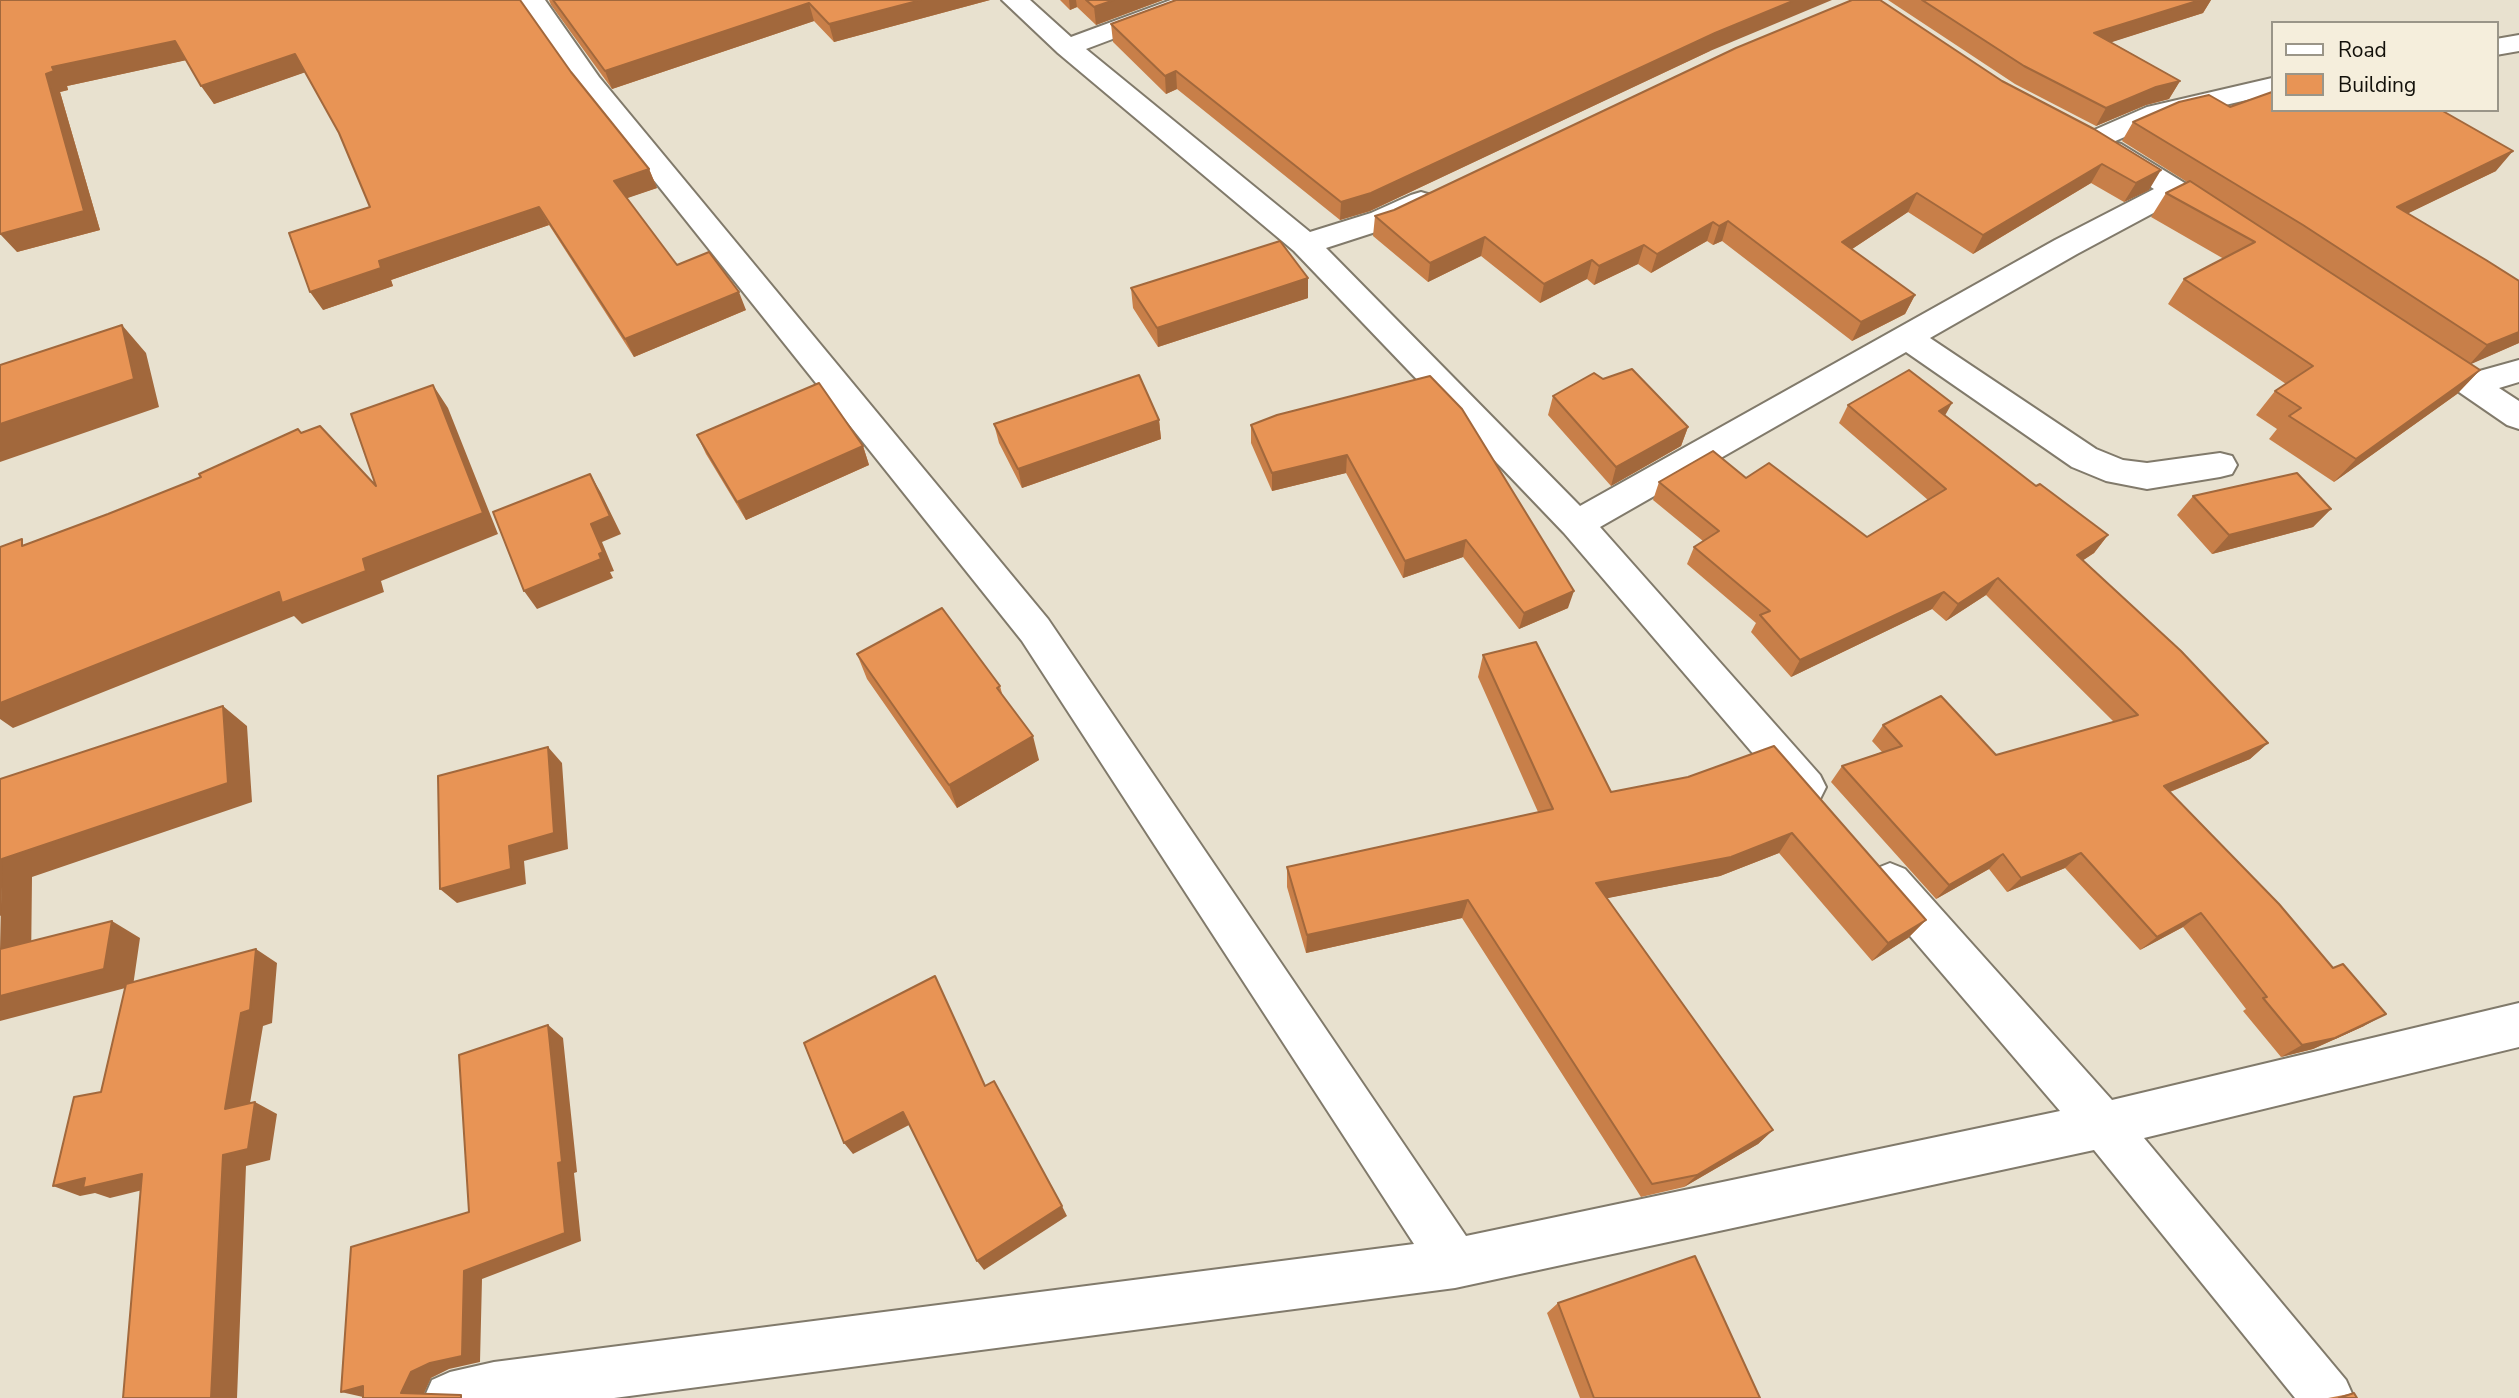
<!DOCTYPE html>
<html>
<head>
<meta charset="utf-8">
<style>
  body { margin:0 }
  #map { position:relative; width:2519px; height:1398px; overflow:hidden; background:#e8e1cf; font-family:"Nunito Sans",sans-serif }
  canvas { display:block }
  .legend { position:absolute; left:2271px; top:21px; width:228px; height:91px; box-sizing:border-box; background:#f5eedc; border:2px solid #9a9588; margin:0; padding:9px 12px; list-style:none; font-size:21px; color:#12100a }
  .legend li { display:flex; align-items:center; gap:14px; height:35px }
  .legend b { width:35px; border:2px solid #9a9588 }
</style>
</head>
<body>
<div id="map">
<canvas width="2519" height="1398"></canvas>
<ul class="legend">
<li><b style="height:9px;background:#fff"></b>Road</li>
<li><b style="height:19px;background:#e89455"></b>Building</li>
</ul>
</div>
<script>
const ctx = document.querySelector('canvas').getContext('2d');
ctx.lineJoin = 'round';
const toPath = rows => new Path2D(rows.map(r => 'M' + r).join(''));
function stroke(path, color, width, dash) { ctx.strokeStyle = color; ctx.lineWidth = width; ctx.lineCap = dash ? 'butt' : 'round'; ctx.setLineDash(dash || []); ctx.stroke(path); }
function paint(path, color) { ctx.fillStyle = color; ctx.fill(path, 'evenodd'); }
const street = toPath([
  [519,0,545,0,599,77,1048,619,1466,1236,2060,1111,1875,895,1869,882,1875,869,1890,863,1905,869,2112,1100,2519,1003,2519,1047,2144,1138,2346,1380,2354,1398,2295,1398,2094,1150,1455,1288,614,1398,424,1398,432,1380,450,1372,494,1362,1414,1244,1022,641,581,89,519,0],
  [1002,0,1030,0,1071,37,1171,0,1207,0,1203,5,1086,49,1310,232,1371,213,1411,195,1421,192,1431,195,1436,201,1431,207,1391,227,1326,248,1580,506,2055,240,2154,189,2101,156,2097,150,2099,147,2085,146,2081,140,2085,134,2147,107,2272,78,2272,94,2166,119,2113,142,2121,144,2227,209,2232,216,2227,223,2217,225,2207,223,2174,202,2077,254,1930,338,2096,449,2123,460,2147,463,2220,453,2232,456,2237,465,2232,474,2220,477,2147,489,2106,481,2072,467,1906,352,1600,527,1820,775,1826,787,1820,799,1806,804,1792,799,1564,533,1294,251,1058,53,1002,0],
  [2519,35,2519,51,2496,55,2496,39,2519,35],
  [2425,342,2436,345,2476,372,2519,360,2519,382,2499,388,2519,401,2519,429,2507,425,2414,361,2409,353,2414,345,2425,342]
]);
stroke(street, '#817a6b', 4);
paint(street, '#fff');
paint(toPath([
  [0,0,571,72,649,169,657,188,626,198,677,265,746,310,634,357,549,225,391,280,393,286,323,310,370,207,339,133,305,72,214,104,186,60,67,86,68,90,60,92,100,230,17,252],
  [549,0,990,0,834,42,814,21,612,89,551,5],
  [1060,0,1163,0,1096,25,1077,7,1070,10],
  [1852,0,2149,190,2124,202,2091,183,1973,254,1908,212,1852,249,1915,295,1905,314,1852,341,1722,241,1713,245,1707,241,1651,273,1638,264,1594,285,1587,279,1540,303,1481,256,1428,282,1373,236,1375,216,1394,210],
  [1888,0,2211,0,2203,13,2111,42,2180,81,2169,99,2146,105,2096,126,2015,84],
  [1111,24,1710,51,1370,211,1340,220,1177,89,1166,94,1113,42],
  [2230,107,2496,171,2408,213,2519,343,2470,364,2480,370,2457,394,2334,482,2269,439,2277,429,2256,415,2275,391,2286,384,2168,304,2184,279,2224,259,2151,217,2166,193,2187,182,2122,141,2133,122],
  [1308,278,1308,298,1158,347,1133,308,1131,288],
  [1430,376,1568,608,1519,629,1463,557,1403,578,1346,473,1272,491,1251,443,1251,425],
  [1603,379,1688,427,1681,446,1611,486,1548,415,1553,396],
  [1848,405,1945,415,2036,486,2108,535,2094,553,2083,560,2268,743,2250,759,2170,792,2364,1026,2313,1049,2281,1057,2243,1011,2246,1009,2183,927,2140,950,2065,868,2007,892,1989,869,1936,899,1831,782,1842,766,1882,752,1872,741,1883,725,1996,755,2114,722,1986,595,1946,621,1932,609,1791,677,1751,632,1756,623,1687,564,1694,547,1703,541,1653,500,1659,482,1746,478,1867,537,1928,500,1839,423],
  [1159,420,1161,439,1022,488,999,443,994,424],
  [697,435,863,446,869,465,746,520,706,454],
  [2193,496,2331,509,2313,527,2212,554,2177,515],
  [857,654,1000,686,1003,697,1039,760,957,808,867,679],
  [1483,655,1611,792,1688,777,1774,746,1926,920,1908,938,1872,961,1779,853,1720,876,1607,898,1773,1130,1758,1144,1684,1187,1641,1197,1462,918,1306,953,1287,887,1287,867,1538,812,1478,677],
  [1558,1303,1760,1398,1580,1398,1547,1313],
  [2354,1393,2357,1398,2328,1398]
]), '#c87f49');
paint(toPath([
  [921,0,990,0,834,42,829,24],
  [1069,0,1076,0,1077,7,1070,10],
  [1114,0,1163,0,1096,25,1094,7],
  [1795,0,1832,0,1710,51,1370,211,1340,220,1341,202,1715,33],
  [2200,0,2211,0,2203,13,2084,51,2094,33],
  [809,3,814,21,612,89,605,71],
  [175,41,187,60,67,86,68,90,60,92,100,230,17,252,0,234,46,74,52,67],
  [295,54,306,72,214,104,201,86],
  [1176,71,1177,89,1166,94,1165,76],
  [2180,81,2169,99,2146,105,2096,126,2106,108,2156,87],
  [2513,151,2496,171,2382,226,2397,207],
  [2102,164,2091,183,1973,254,1983,235],
  [649,169,657,188,622,200,614,181],
  [2161,170,2149,190,2124,202,2136,183],
  [1917,193,1908,212,1834,261,1842,242],
  [539,207,549,225,391,280,393,286,323,310,310,292,379,261],
  [1728,221,1722,241,1713,245,1719,226],
  [1713,222,1707,241,1651,273,1657,254],
  [1485,237,1481,256,1428,282,1430,263],
  [1644,245,1638,264,1594,285,1599,266],
  [1592,260,1587,279,1540,303,1544,284],
  [1308,278,1308,298,1158,347,1157,328],
  [739,292,746,310,634,357,625,339],
  [1915,295,1905,314,1852,341,1861,322],
  [122,325,146,353,159,407,0,462,0,424],
  [2519,332,2519,343,2469,365,2487,345],
  [2480,370,2457,394,2334,482,2356,459],
  [433,385,448,408,498,534,381,581,384,592,302,624,294,616,13,728,0,719,0,703,363,559],
  [1952,403,1942,421,1939,411],
  [1159,420,1161,439,1022,488,1018,469],
  [1688,427,1681,446,1611,486,1616,467],
  [863,446,869,465,746,520,737,502],
  [1347,455,1346,473,1272,491,1272,473],
  [590,474,601,493,621,534,602,542,614,571,610,572,613,578,537,609,524,591,599,554,591,524],
  [2331,509,2313,527,2212,554,2229,535],
  [2108,535,2094,553,2064,573,2077,555],
  [1466,540,1463,557,1403,578,1405,561],
  [1998,578,1986,595,1946,621,1958,604],
  [1574,591,1568,608,1519,629,1524,613],
  [1944,592,1932,609,1791,677,1800,660],
  [223,706,247,726,252,802,32,877,31,966,0,950,2,859],
  [1033,736,1039,760,957,808,949,785],
  [2268,743,2250,759,2147,801,2164,786],
  [548,747,562,763,568,849,524,861,526,884,457,903,440,889,509,846],
  [1792,833,1779,853,1720,876,1588,902,1596,883],
  [2081,853,2065,868,2007,892,2021,878],
  [2003,854,1989,869,1936,899,1949,885],
  [1468,900,1462,918,1306,953,1307,935],
  [2201,913,2183,927,2140,950,2157,937],
  [1926,920,1908,938,1872,961,1888,943],
  [112,921,140,938,133,986,0,1021,0,996],
  [256,949,277,963,272,1023,263,1026,247,1121,225,1109,241,1013],
  [2386,1014,2364,1026,2313,1049,2281,1057,2302,1045],
  [548,1025,563,1038,577,1172,574,1173,581,1241,482,1279,480,1362,449,1369,431,1378,422,1398,401,1393,411,1372,464,1271,558,1163],
  [255,1102,277,1114,270,1160,246,1166,237,1398,211,1398,223,1155],
  [903,1112,911,1124,853,1154,844,1143],
  [1773,1130,1758,1144,1684,1187,1697,1175],
  [142,1174,167,1184,110,1198,95,1193,80,1196,53,1186,85,1178],
  [1062,1206,1067,1216,984,1270,977,1261],
  [363,1386,363,1397,341,1392]
]), '#a2683c');
const building = toPath([
  [0,0,520,0,571,72,649,169,614,181,677,265,709,252,739,292,625,339,539,207,379,261,381,268,310,292,289,233,370,207,339,133,295,54,201,86,175,41,52,67,54,71,46,74,84,211,0,234,0,0],
  [553,0,921,0,829,24,809,3,605,71,553,0],
  [1086,0,1114,0,1094,7,1086,0],
  [1176,0,1795,0,1715,33,1371,193,1341,202,1176,71,1165,76,1111,24,1176,0],
  [1852,0,1880,0,2002,81,2094,129,2161,170,2136,183,2102,164,1983,235,1917,193,1842,242,1915,295,1861,322,1728,221,1719,226,1713,222,1657,254,1644,245,1599,266,1592,260,1544,284,1485,237,1430,263,1375,216,1394,210,1736,48,1852,0],
  [1922,0,2200,0,2094,33,2180,81,2156,87,2106,108,2024,66,1922,0],
  [2272,92,2272,110,2441,110,2513,151,2397,207,2486,260,2519,281,2519,332,2487,345,2303,225,2133,122,2179,102,2209,95,2230,107,2272,92],
  [2190,181,2480,370,2356,459,2289,416,2301,408,2275,391,2313,366,2184,279,2255,242,2166,193,2190,181],
  [1280,241,1308,278,1157,328,1131,288,1280,241],
  [122,325,134,379,0,424,0,365,122,325],
  [1632,369,1688,427,1616,467,1553,396,1594,373,1603,379,1632,369],
  [1909,370,1952,403,1939,411,2036,486,2040,484,2108,535,2077,555,2181,651,2268,743,2164,786,2279,904,2333,968,2343,964,2386,1014,2335,1038,2302,1045,2263,998,2267,997,2201,913,2157,937,2081,853,2021,878,2003,854,1949,885,1842,766,1902,746,1883,725,1941,696,1996,755,2138,715,1998,578,1958,604,1944,592,1800,660,1760,615,1770,611,1694,547,1719,531,1659,482,1713,451,1746,478,1769,463,1867,537,1946,489,1848,405,1909,370],
  [1139,375,1159,420,1018,469,994,424,1139,375],
  [1430,376,1462,409,1574,591,1524,613,1466,540,1405,561,1347,455,1272,473,1251,425,1277,415,1430,376],
  [819,383,863,446,737,502,697,435,819,383],
  [433,385,483,513,363,559,366,571,282,603,279,592,0,703,0,547,22,539,22,546,108,514,201,477,199,474,298,429,301,433,320,426,376,486,351,414,433,385],
  [2297,473,2331,509,2229,535,2193,496,2297,473],
  [590,474,610,516,591,524,603,552,599,554,601,559,524,591,493,512,590,474],
  [942,608,1000,686,997,688,1033,736,949,785,857,654,942,608],
  [1536,642,1611,792,1688,777,1774,746,1926,920,1888,943,1792,833,1731,857,1596,883,1773,1130,1697,1175,1652,1184,1468,900,1307,935,1287,867,1553,809,1483,655,1536,642],
  [223,706,228,783,2,859,0,915,0,779,223,706],
  [548,747,554,833,509,846,511,869,440,889,438,776,548,747],
  [112,921,104,969,0,996,0,949,112,921],
  [256,949,250,1010,241,1013,225,1109,255,1102,248,1149,223,1155,211,1398,123,1398,142,1174,83,1188,85,1178,53,1186,74,1097,101,1092,126,984,256,949],
  [935,976,985,1086,994,1081,1062,1206,977,1261,903,1112,844,1143,804,1043,935,976],
  [548,1025,562,1162,558,1163,565,1233,464,1271,462,1356,430,1363,411,1372,401,1393,461,1395,461,1398,363,1398,363,1386,341,1392,351,1247,469,1212,459,1055,548,1025],
  [1695,1256,1760,1398,1594,1398,1558,1303,1695,1256],
  [2354,1393,2357,1398,2339,1398,2354,1393]
]);
paint(building, '#e89455');
stroke(building, '#a2683c', 2);
</script>
</body>
</html>
